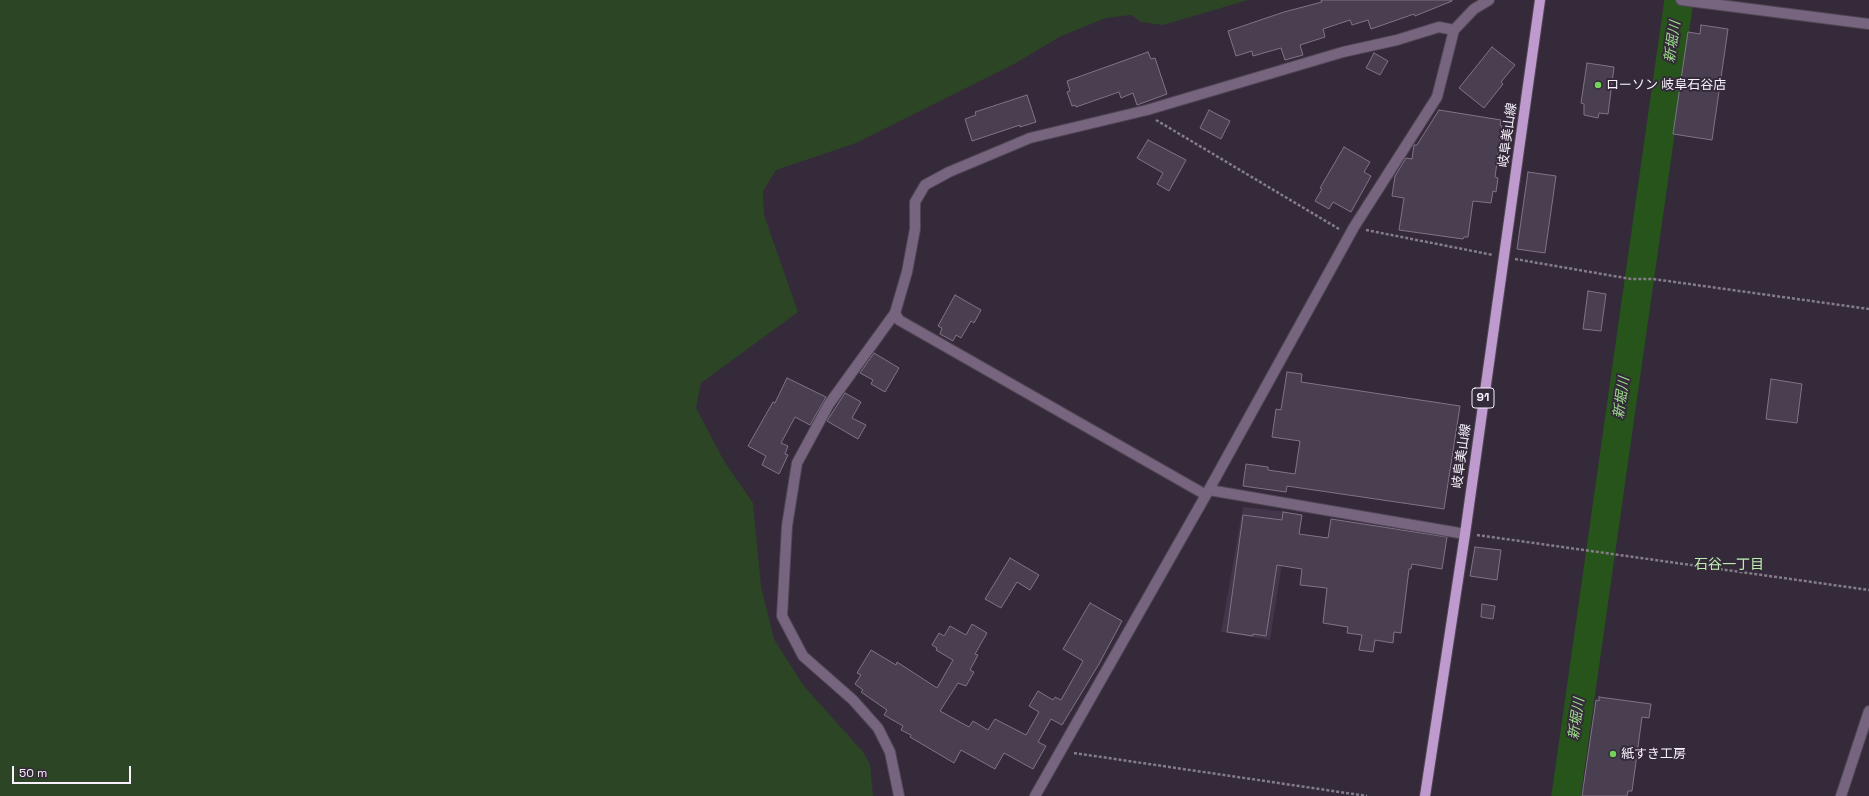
<!DOCTYPE html>
<html>
<head>
<meta charset="utf-8">
<style>
  body { margin:0 }
  #map { position:relative; width:1869px; height:796px; overflow:hidden; background:#352a3a; font-family:"Space Grotesk",sans-serif }
  canvas { display:block }
  .scale { position:absolute; left:12px; top:766px; width:119px; height:18px; box-sizing:border-box; border:2px solid #f9f2fc; border-top:0; padding-left:5px; font-size:12px; line-height:14px; white-space:nowrap; color:#f9f2fc; -webkit-text-stroke:3px #352a3a; paint-order:stroke }
</style>
</head>
<body>
<div id="map">
<canvas width="1869" height="796"></canvas>
<div class="scale">50 m</div>
</div>
<script>
const ctx = document.querySelector('canvas').getContext('2d');
ctx.lineJoin = 'round';
function paint(path, color) { ctx.fillStyle = color; ctx.fill(path, 'evenodd'); }
const toPath = rows => new Path2D(rows.map(r => 'M' + r).join(''));
function stroke(path, color, width, dash) { ctx.strokeStyle = color; ctx.lineWidth = width; ctx.lineCap = dash ? 'butt' : 'round'; ctx.setLineDash(dash || []); ctx.stroke(path); }
function drawText(font, color, halo, rows, align = 'center') {
  ctx.font = font + ' "Space Grotesk","Noto Sans JP",sans-serif'; ctx.lineWidth = 4; ctx.setLineDash([]); ctx.textBaseline = 'middle'; ctx.strokeStyle = halo; ctx.fillStyle = color; for (const [text, x, y, turn = 0] of rows) {
    ctx.save(); ctx.translate(x, y); ctx.rotate((+turn || 0) * Math.PI / 180); ctx.textAlign = isNaN(turn) ? turn : align; if (halo) ctx.strokeText(text, 0, 0); ctx.fillText(text, 0, 0); ctx.restore();
  }
}
paint(toPath([
  [1243,507,1290,512,1270,640,1221,632]
]), '#43354a');
paint(toPath([
  [0,0,1248,0,1163,25,1141,22,1131,15,1106,18,1061,36,1016,63,856,143,776,170,763,191,764,215,798,312,701,383,696,408,724,461,753,503,761,587,774,639,803,685,863,752,870,764,873,796,0,796]
]), '#2c4525');
stroke(toPath([
  [1566,796,1679,0]
]), '#27541b', 29);
const building = toPath([
  [1321,0,1452,0,1452,1,1415,16,1414,14,1371,29,1368,20,1352,25,1350,20,1323,29,1325,37,1300,45,1303,55,1285,60,1281,48,1253,56,1252,51,1236,56,1228,31,1284,12,1322,2,1321,0],
  [1701,25,1728,29,1712,140,1673,134,1688,32,1700,34,1701,25],
  [1492,47,1515,65,1501,82,1503,84,1484,108,1459,88,1492,47],
  [1148,52,1151,59,1155,58,1167,94,1137,105,1133,93,1121,98,1119,92,1076,107,1075,105,1072,106,1067,92,1070,91,1067,81,1148,52],
  [1374,53,1388,61,1380,75,1366,68,1374,53],
  [1587,63,1614,67,1608,114,1599,113,1598,118,1584,115,1584,104,1581,103,1587,63],
  [1027,95,1036,122,1020,127,1020,125,972,141,965,119,976,115,975,112,1027,95],
  [1209,110,1230,121,1221,139,1200,128,1209,110],
  [1439,110,1501,120,1500,125,1502,126,1495,177,1498,178,1496,192,1493,191,1491,203,1473,201,1468,237,1464,237,1463,239,1399,230,1404,198,1392,196,1395,176,1406,158,1412,159,1414,145,1417,145,1439,110],
  [1148,140,1186,160,1169,191,1157,184,1163,173,1137,158,1148,140],
  [1344,147,1370,162,1364,172,1371,176,1351,212,1333,202,1329,209,1315,201,1322,189,1320,188,1344,147],
  [1528,172,1556,176,1545,253,1517,249,1528,172],
  [1588,291,1606,294,1601,331,1583,329,1588,291],
  [955,295,981,310,974,323,971,321,961,338,956,335,953,341,940,334,942,328,938,326,955,295],
  [874,353,899,368,885,392,871,384,873,380,860,373,874,353],
  [1287,372,1302,374,1301,382,1460,406,1444,509,1287,486,1286,492,1243,486,1246,464,1268,467,1268,470,1295,474,1300,441,1272,437,1276,409,1281,410,1287,372],
  [787,378,826,397,810,425,795,417,781,443,788,446,785,454,788,455,779,474,762,465,766,456,748,446,773,402,775,403,787,378],
  [1771,379,1802,384,1797,423,1766,419,1771,379],
  [845,393,861,402,852,418,866,425,858,439,827,421,845,393],
  [1283,512,1302,515,1299,534,1328,538,1331,519,1447,537,1442,569,1412,564,1411,569,1409,569,1401,633,1394,632,1393,643,1375,640,1373,652,1359,650,1362,635,1347,633,1348,627,1323,623,1327,588,1300,585,1302,569,1277,565,1266,636,1253,634,1253,636,1227,632,1243,515,1282,520,1283,512],
  [1475,547,1501,550,1497,580,1470,576,1475,547],
  [1010,558,1039,575,1030,590,1017,582,1001,608,985,599,1010,558],
  [1090,603,1122,621,1099,664,1062,725,1051,719,1038,742,1046,746,1033,769,1004,753,995,769,961,750,954,763,910,737,911,735,901,730,903,726,884,715,887,710,861,692,863,690,855,684,861,675,857,673,871,650,896,665,897,662,937,688,953,660,936,650,937,648,932,645,939,633,944,636,950,626,966,635,972,624,987,633,975,654,978,655,970,670,974,672,966,686,958,683,940,711,969,727,973,721,988,730,995,719,1026,735,1039,712,1029,706,1038,691,1053,700,1055,697,1061,700,1083,661,1063,649,1090,603],
  [1482,604,1495,606,1493,619,1481,617,1482,604],
  [1599,697,1651,704,1649,718,1642,717,1632,791,1628,791,1627,796,1582,796,1596,700,1599,701,1599,697]
]);
paint(building, '#4a3f50');
stroke(building, '#807386', 1);
const minor = toPath([
  [1681,0,1869,24],
  [895,313,899,320,1206,495],
  [1209,490,1465,534],
  [899,796,890,752,878,728,853,700,803,656,782,616,787,526,797,463,829,404,895,313,907,272,915,229,915,202,925,185,949,172,1030,138,1147,110,1343,52,1397,40,1439,27,1454,30],
  [1035,796,1206,495,1354,227,1437,97,1454,30,1474,9,1489,0],
  [1841,796,1869,711]
]);
const major = toPath([
  [1425,796,1465,534,1540,0]
]);
stroke(minor, '#504655', 12);
stroke(major, '#504655', 12);
stroke(toPath([
  [1156,120,1339,229],
  [1366,230,1493,255],
  [1515,259,1631,279,1653,279,1869,309],
  [1477,535,1869,590],
  [1074,753,1367,796]
]), '#857c8a', 2.5, [3, 2]);
stroke(minor, '#77657f', 10);
stroke(major, '#be9acf', 10);
for (const [x, y, r, color] of [
  [1598,85,4,"#74d25b"],
  [1613,754,4,"#74d25b"]
]) { const dot = new Path2D(); dot.arc(x, y, r, 0, 2 * Math.PI); ctx.fillStyle = color; ctx.fill(dot); stroke(dot, '#352a3a', 1.5); }
for (const [x, y, w] of [
  [1483,398,22]
]) { const box = new Path2D(); box.roundRect(x - w / 2, y - 10, w, 20, 3); ctx.fillStyle = '#352a3a'; ctx.fill(box); stroke(box, '#f9f2fc', 1); }
drawText('bold 12px', '#f9f2fc', null, [
  ["91",1483,398]
]);
drawText('13px', '#f9f2fc', '#352a3a', [
  ["ローソン 岐阜石谷店",1606,85],
  ["紙すき工房",1621,754]
], 'left');
drawText('13px', '#f9f2fc', '#352a3a', [
  ["岐阜美山線",1508,135,-82],
  ["岐阜美山線",1462,456,-82]
]);
drawText('italic 14px', '#9cde8b', '#352a3a', [
  ["新堀川",1673,42,-82],
  ["新堀川",1622,398,-82],
  ["新堀川",1577,719,-82]
]);
drawText('14px', '#bbeeaf', '#352a3a', [
  ["石谷一丁目",1729,565]
]);
</script>
</body>
</html>
